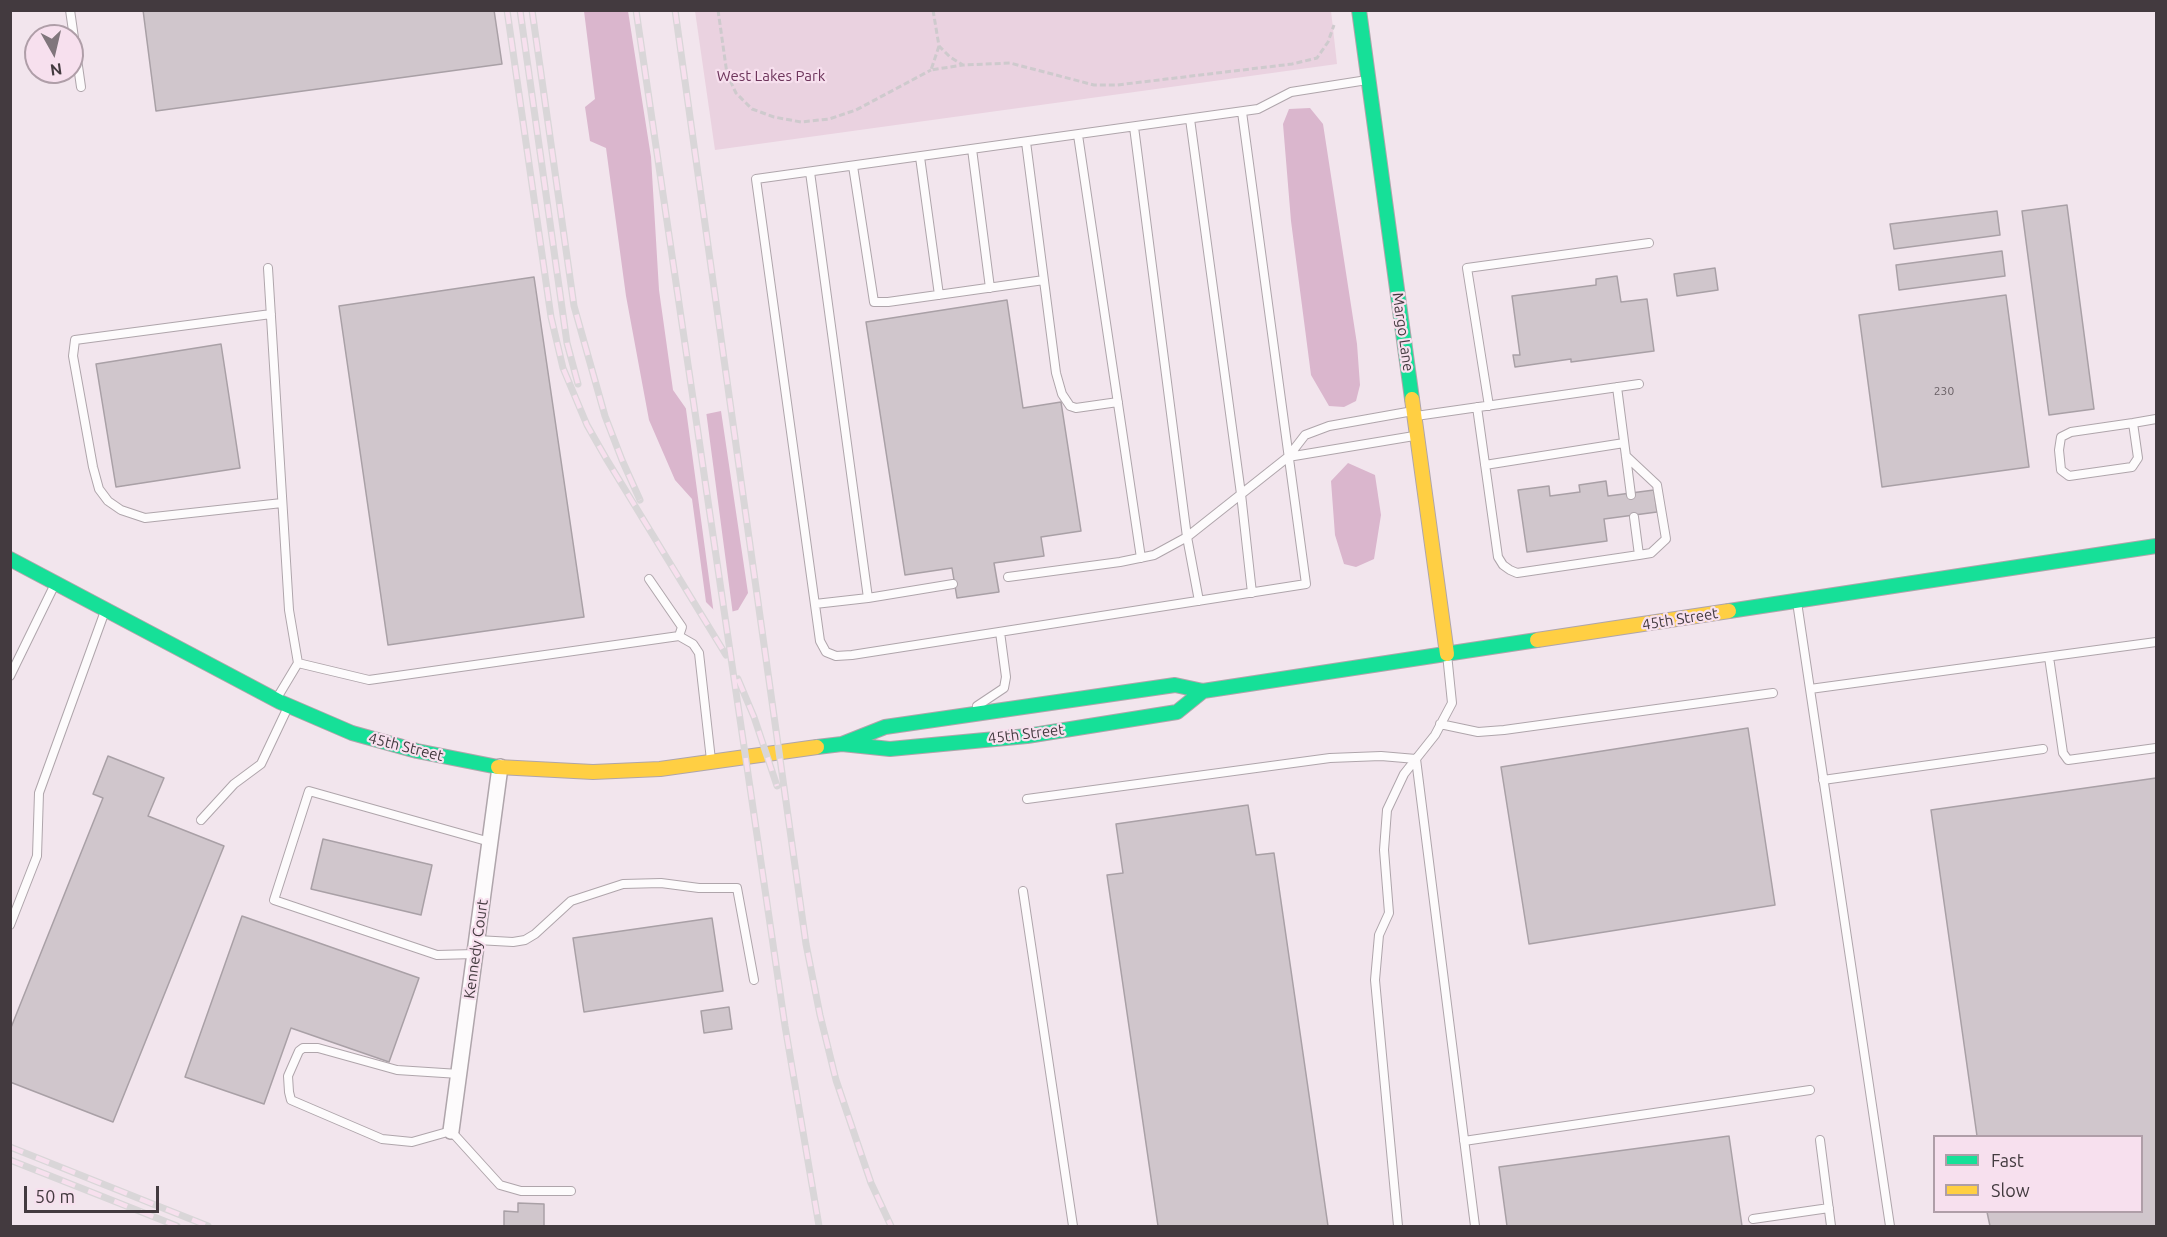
<!DOCTYPE html>
<html>
<head>
<meta charset="utf-8">
<style>
  body { margin:0 }
  #map { position:relative; width:2167px; height:1237px; overflow:hidden; background:#f2e5ed; font-family:Ubuntu,sans-serif }
  canvas { display:block }
  .frame { position:absolute; inset:0; border:12px solid #433a3f; pointer-events:none }
  .legend { position:absolute; left:1933px; top:1135px; width:210px; height:78px; box-sizing:border-box; background:#f7e0ee; border:2px solid #af9ea8; margin:0; padding:8px 10px; list-style:none; font-size:18px; color:#433a3f }
  .legend li { display:flex; align-items:center; gap:12px; height:30px }
  .legend b { width:30px; border:2px solid #af9ea8 }
  .north { position:absolute; left:24px; top:24px; width:60px; height:60px; box-sizing:border-box; background:#f7e0ee; border:2px solid #af9ea8; border-radius:50%; rotate:172deg; font-size:16px; font-weight:700; line-height:24px; text-align:center; color:#433a3f }
  .north::after { content:''; display:block; margin:auto; width:21px; height:27px; background:#80767c; clip-path:polygon(50% 0,100% 100%,50% 72%,0 100%) }
  .scale { position:absolute; left:24px; top:1186px; width:135px; height:27px; box-sizing:border-box; border:3px solid #433a3f; border-top:0; padding-left:8px; font-size:18px; line-height:21px; white-space:nowrap; color:#433a3f; -webkit-text-stroke:4px #f7e0ee; paint-order:stroke }
</style>
</head>
<body>
<div id="map">
<canvas width="2167" height="1237"></canvas>
<div class="frame"></div>
<ul class="legend">
<li><b style="height:8px;background:#16e098"></b>Fast</li>
<li><b style="height:8px;background:#ffcf43"></b>Slow</li>
</ul>
<div class="north">N</div>
<div class="scale">50 m</div>
</div>
<script>
const ctx = document.querySelector('canvas').getContext('2d');
ctx.lineJoin = 'round';
function paint(path, color) { ctx.fillStyle = color; ctx.fill(path, 'evenodd'); }
const toPath = rows => new Path2D(rows.map(r => 'M' + r).join(''));
function stroke(path, color, width, dash) { ctx.strokeStyle = color; ctx.lineWidth = width; ctx.lineCap = dash ? 'butt' : 'round'; ctx.setLineDash(dash || []); ctx.stroke(path); }
function drawText(font, color, halo, rows, align = 'center') {
  ctx.font = font + ' Ubuntu,sans-serif'; ctx.lineWidth = 4.5; ctx.setLineDash([]); ctx.textBaseline = 'middle'; ctx.strokeStyle = halo; ctx.fillStyle = color; for (const [text, x, y, turn = 0] of rows) {
    ctx.save(); ctx.translate(x, y); ctx.rotate((+turn || 0) * Math.PI / 180); ctx.textAlign = isNaN(turn) ? turn : align; if (halo) ctx.strokeText(text, 0, 0); ctx.fillText(text, 0, 0); ctx.restore();
  }
}
paint(toPath([
  [695,11,1331,11,1337,64,715,150]
]), '#ead2e0');
paint(toPath([
  [584,11,628,11,651,157,659,290,673,390,692,417,721,411,748,593,738,610,719,615,706,602,692,499,675,480,649,420,626,296,606,148,590,141,585,107,595,99],
  [1310,108,1323,124,1357,344,1360,385,1356,401,1344,407,1329,406,1311,375,1291,221,1283,124,1289,109],
  [1348,463,1375,475,1381,515,1374,559,1356,567,1344,564,1335,535,1331,481]
]), '#dab6cd');
paint(toPath([
  [685,402,694,414,706,411,733,615,719,618,714,615]
]), '#f2e5ed');
const building = toPath([
  [143,10,494,10,502,64,156,111,143,10],
  [2067,205,2094,409,2049,415,2022,211,2067,205],
  [1997,211,2000,235,1894,249,1890,224,1997,211],
  [2002,251,2005,276,1899,290,1896,265,2002,251],
  [1715,268,1718,290,1677,296,1674,274,1715,268],
  [1617,276,1621,302,1647,299,1654,351,1571,362,1571,359,1515,367,1513,355,1520,355,1512,296,1596,285,1596,279,1617,276],
  [534,277,584,617,388,645,339,306,534,277],
  [2006,295,2029,467,1882,487,1859,315,2006,295],
  [1007,300,1023,408,1061,402,1081,531,1041,537,1044,556,994,563,999,592,957,598,952,568,905,575,866,322,1007,300],
  [221,344,240,468,116,487,96,364,221,344],
  [1606,481,1608,496,1654,490,1657,512,1604,519,1607,541,1527,552,1518,490,1549,486,1550,496,1580,492,1579,485,1606,481],
  [1748,728,1775,905,1529,944,1501,767,1748,728],
  [108,756,164,778,148,816,224,846,113,1122,10,1082,10,1030,103,798,93,794,108,756],
  [2156,778,2156,1226,1990,1226,1987,1212,2142,1212,2142,1136,1977,1136,1931,810,2156,778],
  [1248,805,1256,855,1274,853,1328,1226,1158,1226,1107,875,1123,873,1116,824,1248,805],
  [323,839,432,865,421,915,311,889,323,839],
  [242,916,419,978,389,1062,291,1028,264,1104,185,1077,242,916],
  [712,918,723,991,584,1012,573,938,712,918],
  [729,1007,732,1029,704,1033,701,1011,729,1007],
  [1729,1136,1742,1226,1507,1226,1499,1167,1729,1136],
  [518,1203,544,1204,544,1226,504,1226,504,1211,518,1212,518,1203]
]);
paint(building, '#d0c6cc');
stroke(building, '#a9a0a6', 1.5);
const lane = toPath([
  [70,10,81,87],
  [1242,112,1306,584,852,655,836,656,826,652,820,641,756,179,1258,109,1291,92,1367,80],
  [1190,119,1241,494,1252,593],
  [1134,127,1187,537,1199,601],
  [1078,135,1141,558],
  [1026,142,1056,373,1062,394,1070,406,1076,408,1118,402],
  [972,149,990,288],
  [920,157,939,295],
  [853,166,874,302,888,302,1044,280],
  [810,172,868,598],
  [268,268,289,610,298,663,277,698],
  [271,314,75,340,73,356,93,467,99,489,108,501,121,510,145,518,282,503],
  [1617,387,1631,495],
  [1489,406,1467,268,1649,243],
  [1477,407,1498,557,1503,565,1510,570,1517,573,1639,555,1634,517],
  [1416,416,1639,384],
  [2133,423,2138,458,2132,467,2069,476,2061,470,2059,450,2061,437,2071,432,2133,423,2156,419],
  [1626,456,1657,485,1666,539,1651,553,1639,555],
  [1288,457,1414,436],
  [1485,465,1624,443],
  [1008,577,1120,562,1154,555,1187,537,1288,457,1305,435,1329,426,1413,411],
  [1797,602,1890,1226],
  [815,604,868,598,953,584],
  [679,636,693,644,699,653,711,760],
  [2049,657,2063,753,2068,760,2156,748],
  [298,663,369,680,679,636,682,627,649,579],
  [10,676,54,586],
  [1810,689,2156,642],
  [977,706,1004,688,1006,677,1000,632],
  [1440,724,1478,732,1504,730,1773,693],
  [1823,780,2043,749],
  [1027,799,1330,758,1381,756,1416,759,1475,1226],
  [201,820,234,784,261,764,288,707],
  [1023,891,1073,1226],
  [10,925,37,856,39,793,105,611],
  [477,940,513,942,525,940,535,934,571,901,623,884,661,883,699,888,737,888,754,980],
  [475,954,437,955,274,900,309,791,490,842],
  [459,1074,397,1070,318,1048,303,1048,299,1051,288,1076,289,1092,291,1100,382,1139,412,1142,451,1131,500,1185,521,1191,571,1191],
  [1820,1140,1831,1226],
  [1464,1141,1810,1090],
  [1753,1219,1829,1208],
  [1398,1226,1375,980,1379,935,1389,913,1384,850,1387,810,1404,774,1435,735,1452,703,1447,654]
]);
const street = toPath([
  [451,1131,500,767]
]);
const fast = toPath([
  [1359,10,1412,399],
  [10,559,280,702,352,733,417,751,498,767],
  [1729,611,2156,546],
  [842,744,885,727,1175,685,1203,691,1537,640],
  [817,747,842,744,890,749,1027,736,1177,712,1203,691]
]);
const slow = toPath([
  [1412,399,1447,654],
  [1537,640,1729,611],
  [498,767,593,772,660,769,817,747]
]);
stroke(lane, '#afa5ab', 10);
stroke(street, '#afa5ab', 18);
stroke(fast, '#afa5ab', 16);
stroke(slow, '#afa5ab', 16);
stroke(toPath([
  [718,10,727,74,736,93,752,109,774,117,801,122,829,119,856,110,931,70],
  [933,10,939,46,950,57,963,65,1010,63,1094,85,1117,85,1292,64,1317,58,1328,42,1334,25],
  [939,46,931,70,963,65]
]), '#cecacd', 3, [6, 3]);
stroke(lane, '#fdfbfc', 8);
stroke(street, '#fdfbfc', 15);
stroke(fast, '#16e098', 14);
stroke(slow, '#ffcf43', 14);
const rail = toPath([
  [507,10,551,317,563,368,587,425,607,460,726,655],
  [520,10,567,343,578,384],
  [532,10,574,306,605,416,622,460,640,500],
  [636,10,785,1026,819,1226],
  [675,10,806,944,820,1015,836,1080,871,1183,891,1226],
  [738,679,754,717,777,786],
  [10,1147,208,1226],
  [10,1160,177,1226]
]);
stroke(rail, '#d9d6d8', 7);
stroke(rail, '#f7e0ee', 4.5, [14]);
drawText('12px', '#665d62', null, [
  ["230",1944,391]
]);
drawText('15px', '#6d345b', '#f7e0ee', [
  ["West Lakes Park",771,76]
]);
drawText('15px', '#433a3f', '#f7e0ee', [
  ["Margo Lane",1403,332,82],
  ["45th Street",1680,619,-9],
  ["45th Street",1026,734,-7],
  ["45th Street",406,747,14],
  ["Kennedy Court",476,949,-82]
]);
</script>
</body>
</html>
